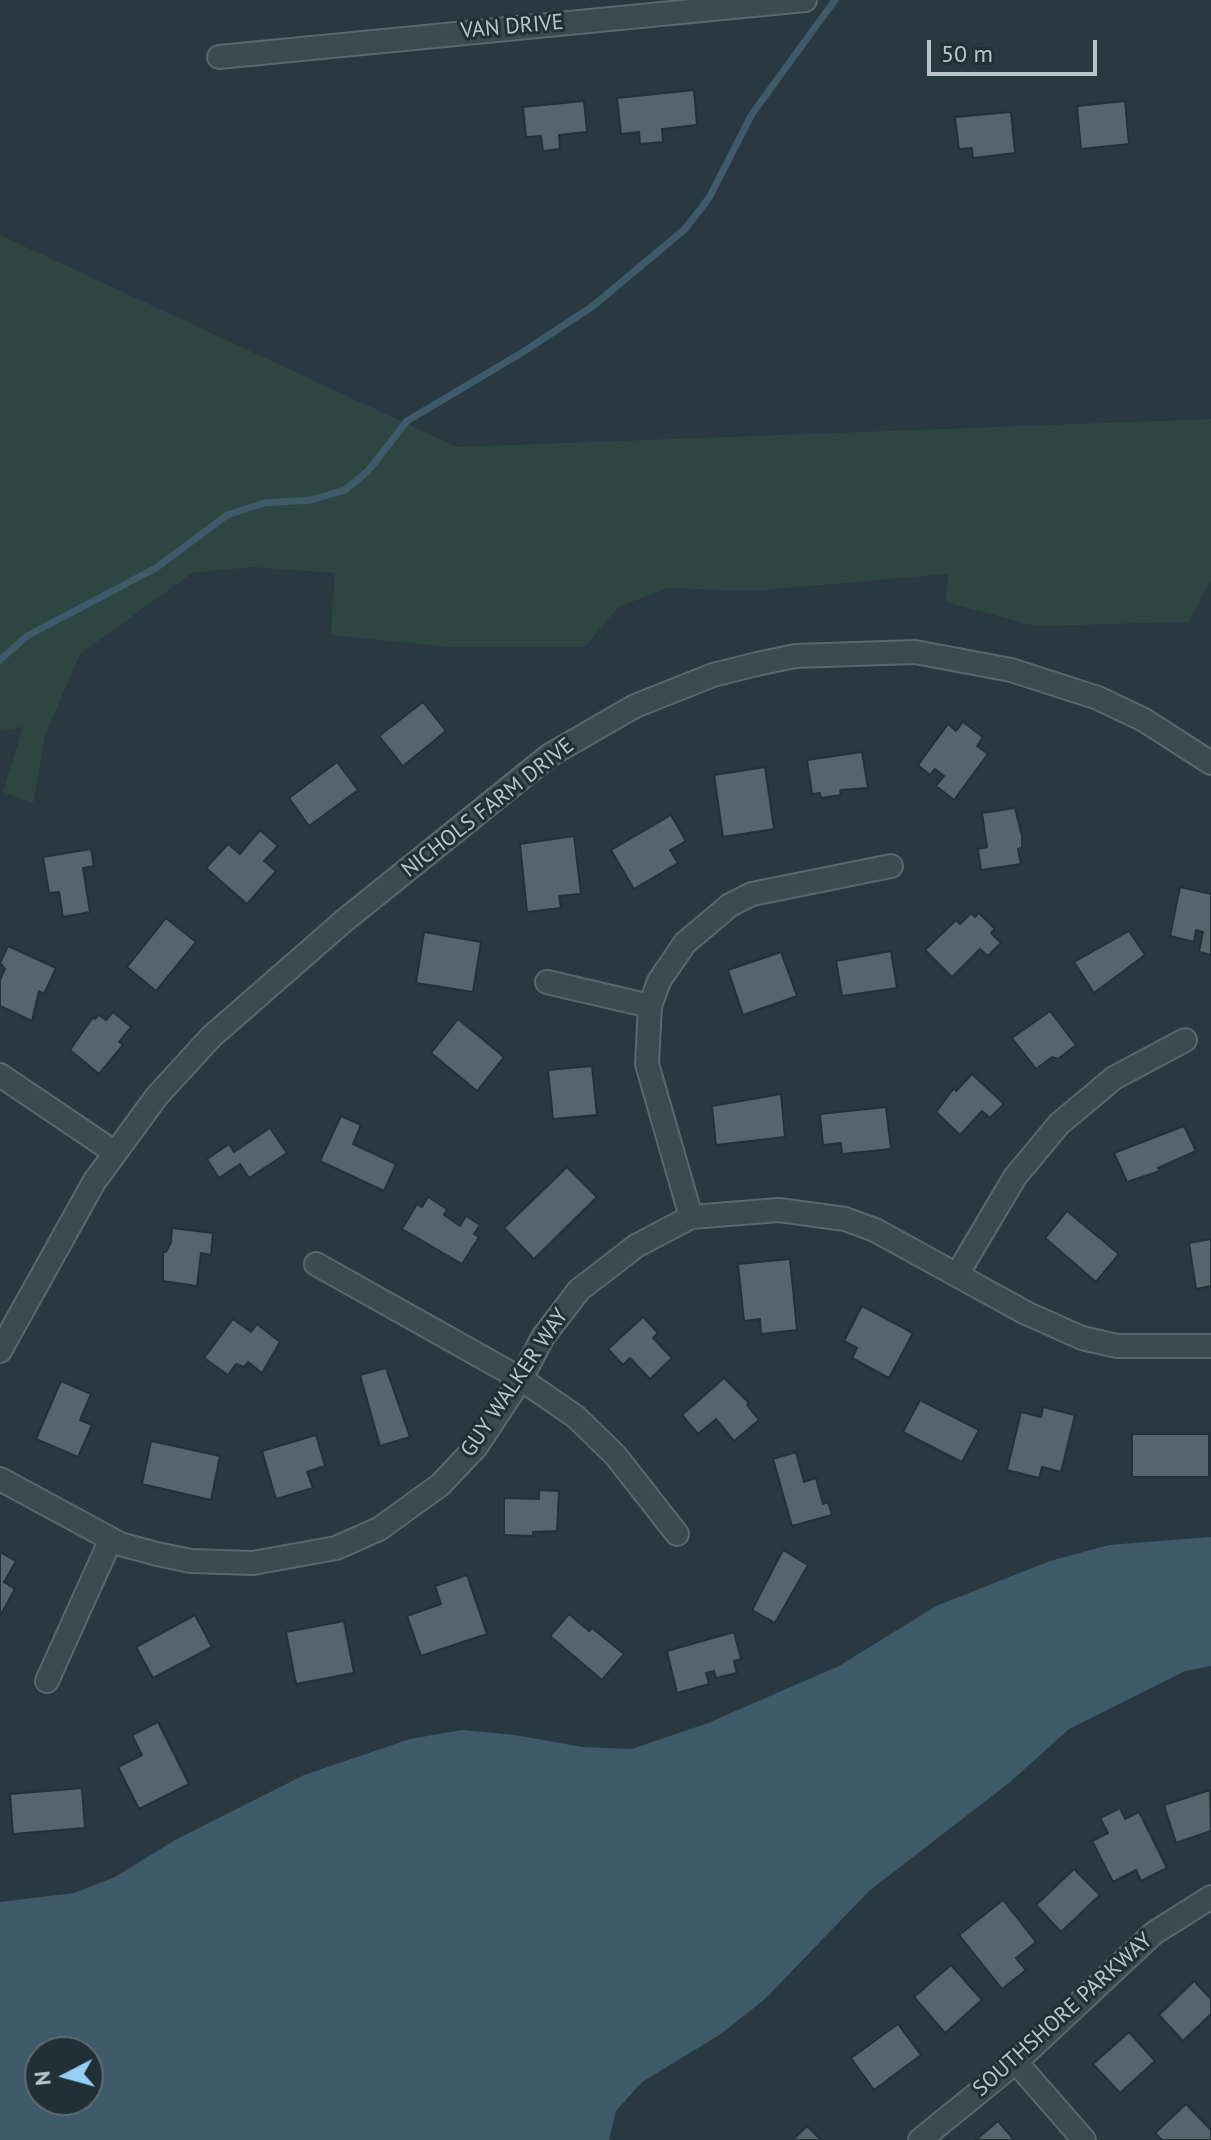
<!DOCTYPE html>
<html>
<head>
<meta charset="utf-8">
<style>
  body { margin:0 }
  #map { position:relative; width:1211px; height:2140px; overflow:hidden; background:#283941; font-family:"PT Sans",sans-serif }
  canvas { display:block }
  .north { position:absolute; left:24px; top:2036px; width:80px; height:80px; box-sizing:border-box; background:#212f36; border:2px solid #5e6b72; border-radius:50%; rotate:264deg; font-size:22px; font-weight:700; line-height:32px; text-align:center; color:#b9c4cb }
  .north::after { content:''; display:block; margin:auto; width:28px; height:36px; background:#96cff3; clip-path:polygon(50% 0,100% 100%,50% 72%,0 100%) }
  .scale { position:absolute; left:927px; top:40px; width:170px; height:36px; box-sizing:border-box; border:4px solid #b9c4cb; border-top:0; padding-left:10px; font-size:24px; line-height:28px; white-space:nowrap; color:#b9c4cb; -webkit-text-stroke:6px #212f36; paint-order:stroke }
</style>
</head>
<body>
<div id="map">
<canvas width="1211" height="2140"></canvas>
<div class="north">N</div>
<div class="scale">50 m</div>
</div>
<script>
const ctx = document.querySelector('canvas').getContext('2d');
ctx.lineJoin = 'round';
function paint(path, color) { ctx.fillStyle = color; ctx.fill(path, 'evenodd'); }
const toPath = rows => new Path2D(rows.map(r => 'M' + r).join(''));
function stroke(path, color, width, dash) { ctx.strokeStyle = color; ctx.lineWidth = width; ctx.lineCap = dash ? 'butt' : 'round'; ctx.setLineDash(dash || []); ctx.stroke(path); }
function drawText(font, color, halo, rows, align = 'center') {
  ctx.font = font + ' "PT Sans",sans-serif'; ctx.lineWidth = 6; ctx.setLineDash([]); ctx.textBaseline = 'middle'; ctx.strokeStyle = halo; ctx.fillStyle = color; for (const [text, x, y, turn = 0] of rows) {
    ctx.save(); ctx.translate(x, y); ctx.rotate((+turn || 0) * Math.PI / 180); ctx.textAlign = isNaN(turn) ? turn : align; if (halo) ctx.strokeText(text, 0, 0); ctx.fillText(text, 0, 0); ctx.restore();
  }
}
paint(toPath([
  [0,235,457,447,1211,419,1211,580,1188,622,1035,626,946,602,948,574,752,591,668,588,618,607,585,647,450,647,331,635,335,573,251,567,192,573,80,654,45,735,33,803,3,792,23,727,0,731]
]), '#2d4642');
paint(toPath([
  [1211,1537,1211,1666,1185,1671,1069,1729,1009,1783,869,1891,765,1999,721,2034,642,2082,616,2111,609,2140,0,2140,0,1902,74,1893,115,1877,175,1840,304,1775,410,1739,462,1730,515,1735,582,1747,632,1749,708,1723,839,1666,936,1606,1050,1561,1109,1545],
  [40,2052,88,2052,88,2100,40,2100]
]), '#3f5a69');
stroke(toPath([
  [0,660,27,636,156,568,227,515,264,503,311,500,345,490,368,471,407,421,523,352,593,306,685,229,709,198,752,114,835,0]
]), '#3f5a69', 7);
const building = toPath([
  [694,90,697,125,662,129,663,142,640,144,639,132,621,134,617,98,694,90],
  [584,101,587,132,559,135,560,149,543,151,541,136,526,137,523,107,584,101],
  [1125,101,1129,144,1081,149,1077,106,1125,101],
  [1011,112,1015,153,973,158,972,148,959,149,955,117,1011,112],
  [423,702,446,731,403,766,379,736,423,702],
  [963,722,983,737,977,746,988,754,954,800,936,786,944,776,935,769,930,775,918,765,948,724,956,731,963,722],
  [862,752,868,788,840,790,841,795,821,798,820,793,812,794,807,760,862,752],
  [337,762,358,790,309,826,289,798,337,762],
  [765,767,774,829,723,837,714,775,765,767],
  [1015,808,1022,836,1022,848,1018,849,1021,864,981,870,978,849,987,847,982,813,1015,808],
  [671,815,686,841,670,850,678,863,634,889,611,850,671,815],
  [260,830,278,846,264,861,276,871,247,904,206,868,228,844,240,854,260,830],
  [574,836,581,894,559,896,561,908,527,912,520,844,574,836],
  [91,849,94,866,83,868,90,912,63,917,59,892,49,893,43,857,91,849],
  [1180,887,1211,894,1211,955,1199,952,1203,932,1196,930,1194,942,1170,936,1180,887],
  [971,913,975,917,979,913,995,929,991,933,1001,943,988,956,980,949,952,977,925,950,956,920,960,924,971,913],
  [166,918,196,942,156,991,127,967,166,918],
  [1129,931,1145,955,1094,993,1074,962,1129,931],
  [424,932,481,942,473,992,416,983,424,932],
  [8,946,56,968,44,994,39,991,32,1021,0,1006,0,980,5,969,0,963,8,946],
  [891,951,897,988,842,996,836,961,891,951],
  [781,952,797,996,743,1015,728,970,781,952],
  [1050,1011,1076,1045,1058,1059,1052,1057,1036,1069,1012,1038,1050,1011],
  [113,1012,131,1027,119,1042,123,1045,99,1074,70,1050,93,1017,95,1019,99,1015,106,1020,113,1012],
  [458,1019,504,1057,477,1091,431,1053,458,1019],
  [592,1066,597,1115,553,1119,548,1070,592,1066],
  [972,1074,1004,1104,990,1118,982,1111,960,1135,936,1112,954,1088,956,1091,972,1074],
  [781,1094,785,1137,716,1145,712,1106,781,1094],
  [886,1107,891,1149,842,1154,841,1143,823,1145,820,1114,886,1107],
  [341,1116,361,1125,353,1144,396,1164,384,1191,320,1161,341,1116],
  [1184,1126,1196,1151,1158,1168,1160,1171,1127,1182,1114,1153,1184,1126],
  [270,1128,287,1153,249,1178,240,1164,219,1178,207,1159,229,1144,234,1152,270,1128],
  [567,1167,597,1197,534,1259,504,1228,567,1167],
  [428,1197,447,1209,444,1215,460,1226,466,1216,480,1225,474,1234,479,1237,462,1264,402,1229,417,1204,422,1207,428,1197],
  [1067,1211,1119,1254,1096,1282,1045,1238,1067,1211],
  [172,1228,213,1233,211,1255,201,1253,197,1286,163,1281,163,1252,166,1252,171,1242,172,1228],
  [1211,1239,1211,1286,1196,1289,1189,1243,1211,1239],
  [790,1259,797,1330,761,1334,760,1319,744,1321,738,1264,790,1259],
  [862,1306,913,1333,889,1378,852,1358,857,1348,844,1341,862,1306],
  [643,1317,658,1333,653,1338,672,1358,650,1379,630,1358,623,1365,608,1349,643,1317],
  [233,1319,251,1332,257,1324,280,1342,262,1373,248,1362,244,1367,236,1364,228,1375,204,1358,233,1319],
  [386,1368,410,1437,380,1446,360,1375,386,1368],
  [724,1378,749,1403,747,1405,759,1420,734,1441,716,1419,698,1434,682,1415,724,1378],
  [61,1381,91,1394,80,1420,92,1425,78,1457,36,1439,61,1381],
  [920,1400,979,1430,962,1462,903,1432,920,1400],
  [1043,1407,1075,1415,1061,1472,1042,1467,1039,1478,1007,1470,1021,1412,1041,1417,1043,1407],
  [1132,1434,1209,1434,1209,1477,1132,1477,1132,1434],
  [316,1435,325,1466,307,1472,313,1488,276,1499,262,1451,316,1435],
  [151,1441,220,1456,211,1500,142,1484,151,1441],
  [796,1452,804,1482,816,1478,823,1504,828,1502,832,1515,792,1526,773,1459,796,1452],
  [539,1490,559,1491,557,1531,533,1532,533,1536,504,1535,504,1498,539,1499,539,1490],
  [783,1550,808,1565,775,1623,752,1610,783,1550],
  [0,1552,16,1561,4,1582,15,1589,0,1616,0,1552],
  [467,1575,487,1634,421,1656,407,1616,441,1604,435,1586,467,1575],
  [569,1614,589,1631,592,1628,624,1654,602,1680,550,1636,569,1614],
  [195,1615,212,1647,153,1678,136,1647,195,1615],
  [344,1621,354,1673,296,1684,286,1632,344,1621],
  [734,1632,741,1659,734,1661,737,1673,716,1678,714,1671,706,1673,709,1684,677,1693,667,1651,734,1632],
  [158,1722,189,1784,139,1809,118,1767,142,1755,132,1735,158,1722],
  [82,1788,85,1828,13,1834,10,1794,82,1788],
  [1210,1790,1211,1831,1176,1843,1164,1805,1210,1790],
  [1120,1808,1125,1819,1139,1812,1167,1868,1141,1881,1136,1870,1113,1882,1092,1841,1108,1833,1100,1818,1120,1808],
  [1074,1869,1100,1895,1061,1932,1036,1905,1074,1869],
  [1003,1900,1036,1942,1016,1958,1026,1970,1002,1989,959,1935,1003,1900],
  [951,1965,982,2000,945,2033,914,1997,951,1965],
  [1194,1981,1211,1999,1211,2014,1183,2041,1159,2015,1194,1981],
  [898,2024,921,2055,874,2090,851,2058,898,2024],
  [1129,2032,1155,2061,1120,2093,1093,2064,1129,2032],
  [1186,2104,1211,2130,1211,2140,1162,2140,1155,2133,1186,2104],
  [998,2121,1014,2140,976,2140,998,2121],
  [807,2126,821,2140,793,2140,807,2126]
]);
paint(building, '#53666e');
stroke(building, '#233138', 2);
const minor = toPath([
  [219,57,805,0],
  [547,982,650,1006],
  [0,1075,114,1152],
  [691,1217,647,1064,650,1006,659,981,685,943,730,905,752,894,891,866],
  [316,1264,521,1379,576,1417,616,1456,677,1534],
  [958,1273,1015,1177,1059,1124,1114,1078,1185,1040],
  [0,1351,94,1182,157,1096,211,1037,345,920,550,755,635,706,713,675,757,664,795,656,915,652,1011,670,1098,698,1144,720,1211,763],
  [0,1479,120,1544,157,1554,191,1561,253,1563,336,1548,379,1529,440,1485,476,1447,521,1379,543,1337,579,1290,636,1246,691,1217,779,1210,845,1219,875,1230,1026,1313,1082,1338,1117,1346,1211,1346],
  [47,1681,111,1539],
  [1016,2062,1084,2140],
  [920,2140,1016,2062,1154,1933,1211,1897]
]);
stroke(minor, '#5a676e', 26);
stroke(minor, '#3c4a51', 22);
drawText('22px', '#b9c4cb', '#212f36', [
  ["VAN DRIVE",512,27,-5],
  ["NICHOLS FARM DRIVE",488,808,-38],
  ["GUY WALKER WAY",515,1383,-56],
  ["SOUTHSHORE PARKWAY",1063,2015,-42]
]);
</script>
</body>
</html>
